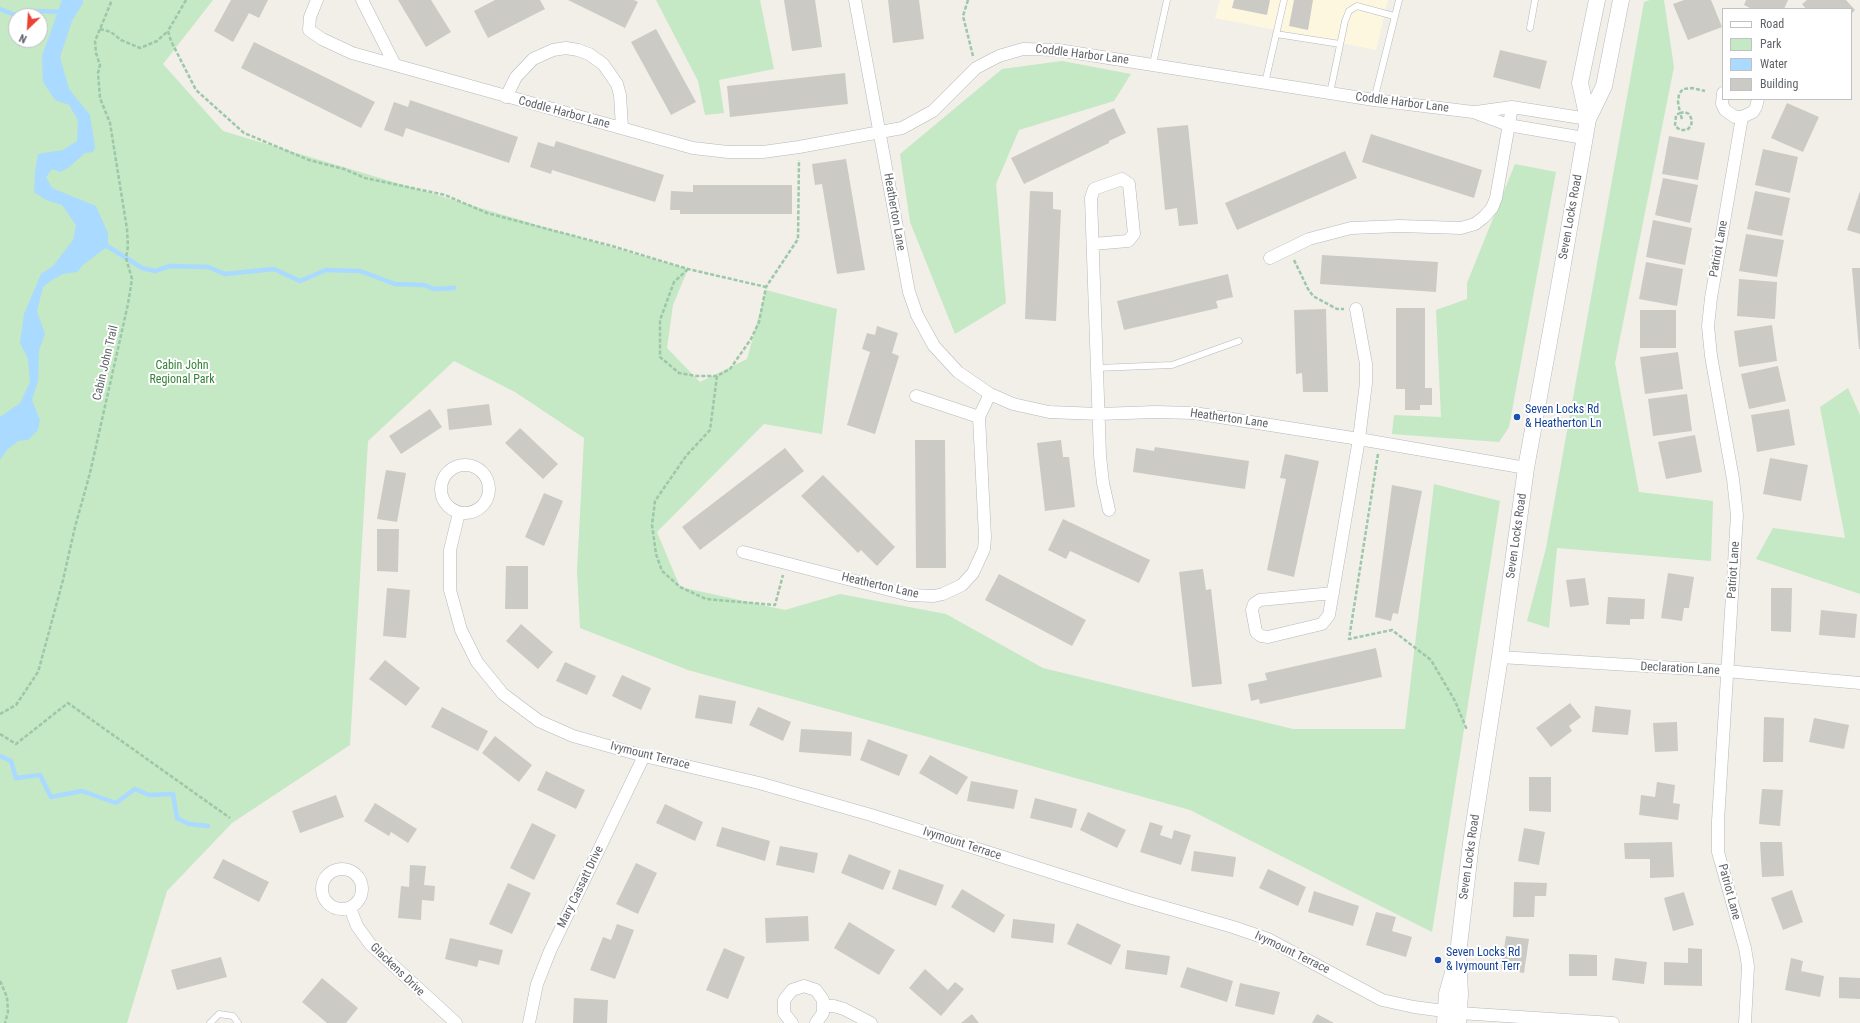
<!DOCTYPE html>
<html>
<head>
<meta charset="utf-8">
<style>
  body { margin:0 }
  #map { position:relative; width:1860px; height:1023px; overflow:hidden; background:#f1efe8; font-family:"Roboto Condensed",sans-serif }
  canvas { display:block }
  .legend { position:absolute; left:1722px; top:8px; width:130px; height:92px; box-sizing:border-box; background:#fff; border:1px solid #bfc1c3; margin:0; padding:5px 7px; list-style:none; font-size:12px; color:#5f6368 }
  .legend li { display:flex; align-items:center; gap:8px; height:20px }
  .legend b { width:20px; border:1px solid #bfc1c3 }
  .north { position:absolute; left:8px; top:8px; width:40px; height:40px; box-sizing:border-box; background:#fff; border:1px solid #bfc1c3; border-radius:50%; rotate:205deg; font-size:11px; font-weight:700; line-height:16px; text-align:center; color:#5f6368 }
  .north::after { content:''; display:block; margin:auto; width:14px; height:18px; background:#ea4335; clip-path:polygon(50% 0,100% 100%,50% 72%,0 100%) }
</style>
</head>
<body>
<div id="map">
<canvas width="1860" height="1023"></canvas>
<ul class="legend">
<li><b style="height:5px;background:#fff"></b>Road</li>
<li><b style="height:11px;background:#c5e8c5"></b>Park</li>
<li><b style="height:11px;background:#aadaff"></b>Water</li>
<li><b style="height:11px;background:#cccac5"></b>Building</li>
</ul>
<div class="north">N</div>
</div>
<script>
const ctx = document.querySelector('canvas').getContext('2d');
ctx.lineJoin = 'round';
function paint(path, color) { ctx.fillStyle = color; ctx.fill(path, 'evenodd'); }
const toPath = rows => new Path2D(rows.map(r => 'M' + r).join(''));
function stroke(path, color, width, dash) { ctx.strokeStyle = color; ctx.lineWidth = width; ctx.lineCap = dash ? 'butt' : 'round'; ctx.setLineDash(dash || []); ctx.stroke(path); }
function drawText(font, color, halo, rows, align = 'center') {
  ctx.font = font + ' "Roboto Condensed",sans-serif'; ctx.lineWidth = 4; ctx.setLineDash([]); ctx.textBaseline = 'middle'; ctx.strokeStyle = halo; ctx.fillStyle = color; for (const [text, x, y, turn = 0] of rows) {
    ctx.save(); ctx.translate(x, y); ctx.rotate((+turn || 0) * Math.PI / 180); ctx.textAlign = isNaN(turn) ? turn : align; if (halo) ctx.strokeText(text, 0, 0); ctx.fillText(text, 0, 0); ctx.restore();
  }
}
paint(toPath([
  [1220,0,1388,0,1376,50,1215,18]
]), '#fef7e0');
paint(toPath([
  [0,0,213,0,163,64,223,131,614,248,688,269,673,305,667,348,700,382,747,359,766,290,837,309,822,434,764,424,657,532,680,587,785,610,840,594,946,614,1043,668,1293,729,1405,729,1434,484,1500,501,1432,932,1190,810,688,670,580,628,577,571,584,438,515,392,454,361,368,441,350,745,232,823,167,891,127,1023,0,1023],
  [16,16,40,16,40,40,16,40],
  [656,0,760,0,774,69,719,80,724,113,705,115,698,81],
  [1650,0,1664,0,1674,67,1615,363,1639,492,1713,501,1711,561,1557,548,1549,628,1527,621,1546,548,1644,2],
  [1062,61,1131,74,1114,101,1019,130,996,184,1006,303,955,334,910,222,900,154,1002,69],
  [1515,164,1556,172,1509,427,1499,442,1392,434,1394,415,1441,417,1436,310,1467,299,1467,283],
  [1848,388,1860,415,1860,594,1756,559,1773,528,1845,538,1820,407]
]), '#c5e8c5');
paint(toPath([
  [62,0,83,0,83,3,72,21,60,57,69,89,90,115,95,147,93,152,85,153,68,168,60,172,52,169,46,177,52,188,96,206,108,233,108,246,83,265,77,272,63,274,52,280,43,287,37,311,45,334,39,350,38,381,32,400,40,420,38,430,28,440,18,441,7,450,0,460,0,417,20,403,30,382,28,359,20,343,24,314,41,274,53,266,73,240,76,225,62,205,46,200,34,192,35,171,38,154,63,150,77,141,78,120,69,105,55,100,43,82,42,56]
]), '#aadaff');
stroke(toPath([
  [0,9,18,16],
  [21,16,38,11,63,12],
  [104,244,142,268,155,271,170,266,208,267,225,274,274,269,300,281,326,270,360,271,395,284,424,285,434,289,454,288],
  [0,756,11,761,16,778,40,775,51,797,82,791,116,803,135,789,149,795,173,794,177,818,189,824,208,826]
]), '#aadaff', 4.5);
paint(toPath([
  [231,0,268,0,259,18,249,13,233,42,214,31],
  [398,0,431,0,451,32,426,47],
  [495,0,540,0,545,9,488,38,474,11],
  [568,0,634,0,638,2,625,28],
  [784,0,815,0,822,47,792,51],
  [888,0,919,0,924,39,893,43],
  [1234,0,1270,0,1267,15,1232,8],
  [1294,0,1313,0,1308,30,1289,26],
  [1684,0,1711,0,1722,27,1688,40,1673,4],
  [1746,0,1788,0,1784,9,1752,9,1744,5],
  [1807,0,1846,0,1855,10,1851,14,1851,9,1806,9,1802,4],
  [656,29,696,102,671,115,631,42],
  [254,42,375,102,361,128,241,68],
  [1500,50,1547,61,1540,89,1493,77],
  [845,73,848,104,730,117,727,86],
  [410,100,518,137,509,163,406,128,403,137,384,130,394,102,408,107],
  [1787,103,1819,117,1803,152,1771,138],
  [1114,108,1126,133,1109,141,1109,143,1024,184,1011,158],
  [1188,125,1198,224,1179,226,1177,208,1165,210,1157,128],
  [1371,134,1482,170,1474,198,1362,162],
  [1669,136,1705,143,1698,180,1662,174],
  [556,141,664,175,655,202,552,170,551,174,530,167,538,142,554,147],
  [1763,149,1798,157,1790,193,1755,185],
  [1345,151,1357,178,1237,230,1225,203],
  [846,159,865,270,837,274,822,184,815,185,812,164],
  [1663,178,1698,185,1690,223,1655,215],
  [693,185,792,185,792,214,680,214,680,210,670,210,671,191,693,192],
  [1030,191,1053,192,1053,209,1061,210,1056,321,1025,319],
  [1755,191,1790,198,1782,236,1747,229],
  [1860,191,1860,234,1847,230],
  [1653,220,1692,228,1685,265,1646,257],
  [1746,234,1784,240,1777,277,1739,271],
  [1322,255,1438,262,1436,292,1320,284],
  [1646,262,1683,269,1677,306,1639,299],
  [1852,268,1860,268,1860,349,1859,349],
  [1228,274,1233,297,1216,301,1218,308,1124,330,1117,301],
  [1739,279,1777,282,1775,319,1737,316],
  [1396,308,1425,308,1425,388,1432,388,1432,405,1420,405,1420,410,1405,410,1405,389,1396,389],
  [1326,309,1328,392,1303,392,1302,373,1296,374,1294,310],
  [1640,310,1676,310,1676,348,1640,348],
  [1772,325,1777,361,1739,367,1734,331],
  [877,326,898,333,892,353,899,356,875,434,847,425,870,352,862,349,867,333,875,335],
  [1678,352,1683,389,1645,394,1640,357],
  [1778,366,1786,401,1749,409,1741,374],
  [1687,394,1692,431,1653,436,1648,399],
  [489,404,492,425,449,430,447,409],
  [430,409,442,427,401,454,389,436],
  [1789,409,1795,445,1757,452,1751,415],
  [520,428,558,464,543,479,505,443],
  [1695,435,1702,472,1666,479,1658,442],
  [915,440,945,440,946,568,916,568],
  [1061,440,1063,457,1069,457,1075,507,1045,511,1037,443],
  [1155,447,1249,461,1245,489,1133,472,1136,448,1154,451],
  [785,448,804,471,700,550,682,527],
  [1285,454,1319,461,1294,577,1267,570,1286,479,1280,478],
  [1770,458,1808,465,1801,501,1763,494],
  [386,470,406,473,397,522,377,519],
  [823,475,895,547,877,566,861,550,858,553,801,496],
  [1392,485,1422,491,1398,614,1393,613,1391,621,1375,617],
  [544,493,563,501,544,546,525,537],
  [1063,519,1150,560,1139,583,1070,551,1066,559,1048,550],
  [377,529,399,529,398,572,377,571],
  [506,566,528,566,528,609,505,609],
  [1203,569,1206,590,1211,589,1222,684,1192,687,1179,572],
  [1668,573,1694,577,1689,608,1684,608,1682,621,1661,618],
  [999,574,1086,620,1072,646,985,600],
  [1585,578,1589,605,1570,607,1566,580],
  [387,588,410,590,406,638,383,636],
  [1771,588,1792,588,1791,632,1771,631],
  [1608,597,1645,599,1644,619,1630,619,1630,625,1606,624],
  [1821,610,1857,614,1855,638,1819,635],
  [521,624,553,652,538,669,506,641],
  [1376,648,1382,677,1260,704,1259,699,1251,701,1248,684,1267,680,1265,673],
  [385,660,420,688,406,706,369,679],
  [565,662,596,676,587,695,556,681],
  [622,675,651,688,641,710,612,696],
  [699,695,736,701,732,724,695,718],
  [1570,703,1581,717,1569,726,1572,731,1551,747,1536,728],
  [1595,706,1631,710,1628,735,1592,732],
  [442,707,488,731,478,751,431,727],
  [758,707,791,722,783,741,749,725],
  [1764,717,1784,718,1783,762,1763,762],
  [1814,718,1849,725,1844,749,1809,742],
  [1677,722,1678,751,1655,752,1653,723],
  [801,729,852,732,851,756,799,752],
  [495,736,532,765,519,782,482,753],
  [868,739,908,755,899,776,860,760],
  [930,755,968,777,957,795,919,773],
  [546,771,585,790,576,809,537,790],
  [1529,777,1551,777,1551,812,1529,811],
  [971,781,1018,790,1014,809,967,801],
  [1657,782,1675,785,1673,803,1680,804,1678,820,1639,815,1641,795,1655,797],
  [1762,789,1783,790,1780,826,1759,824],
  [336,795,344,817,300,833,292,811],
  [1035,798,1077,809,1072,828,1030,818],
  [375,803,417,829,408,843,391,832,389,836,364,821],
  [665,804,703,822,695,841,656,823],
  [1088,812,1126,830,1117,848,1080,830],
  [1150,822,1163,826,1160,835,1172,839,1174,830,1191,835,1181,865,1140,852],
  [532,823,556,835,534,880,510,868],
  [722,827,770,841,765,861,716,846],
  [1524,828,1545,832,1539,865,1518,861],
  [1672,842,1674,877,1650,878,1650,859,1625,859,1624,843],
  [1760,842,1782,842,1784,876,1762,877],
  [780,846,818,853,814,873,776,865],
  [1194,851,1236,857,1233,877,1191,871],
  [849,854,891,871,883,890,841,873],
  [223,859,269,882,259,902,213,878],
  [636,863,657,873,638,914,616,904],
  [410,865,426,866,424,885,435,886,434,901,422,900,421,920,398,918,401,886,409,887],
  [899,869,944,885,936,906,892,889],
  [1268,869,1306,887,1298,906,1259,888],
  [1514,882,1547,883,1546,896,1535,896,1534,917,1513,917],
  [508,883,531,893,512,934,489,924],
  [962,889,1005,915,994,933,951,907],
  [1792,890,1803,922,1783,930,1771,898],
  [1314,891,1359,906,1353,926,1308,912],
  [1684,892,1694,925,1673,931,1664,898],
  [1376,912,1396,917,1392,931,1412,937,1406,957,1366,945],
  [808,916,809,941,766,943,765,918],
  [1013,919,1055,924,1053,943,1011,938],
  [849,922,895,950,879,975,834,948],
  [1077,923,1121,945,1111,965,1067,944],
  [617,924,634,930,615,979,590,970,603,937,611,940],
  [1506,936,1529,939,1524,973,1501,969],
  [450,938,503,950,499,965,479,960,477,967,445,959],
  [724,948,745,957,728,999,706,990],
  [1688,948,1702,949,1702,986,1664,985,1664,962,1688,963],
  [1127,950,1170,956,1167,975,1125,969],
  [1569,954,1597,955,1597,976,1569,976],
  [221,957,227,977,177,990,171,970],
  [1615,958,1647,962,1644,984,1612,980],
  [1791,958,1803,961,1801,971,1824,976,1820,997,1785,990],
  [1187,967,1233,981,1227,1002,1180,987],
  [925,969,948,990,955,982,964,989,941,1016,909,988],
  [1839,977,1860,978,1860,999,1839,998],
  [322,978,358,1008,346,1023,327,1023,302,1002],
  [1240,983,1280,992,1274,1015,1235,1006],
  [574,998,608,1000,607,1023,573,1023],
  [972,1014,979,1023,961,1023],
  [1317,1014,1334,1023,1312,1023]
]), '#cccac5');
const service = toPath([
  [1530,28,1535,0],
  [1276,34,1340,44],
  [1153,64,1167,0],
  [1265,83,1284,0],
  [1330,93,1345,21,1349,11,1357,6,1394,16],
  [1374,100,1399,0],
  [1097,368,1172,365,1239,341],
  [210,1023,219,1014,233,1016,238,1023]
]);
const minor = toPath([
  [317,0,310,17,309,30,322,39,352,53,664,140,693,148,728,152,763,152,799,147,902,128,933,111,976,68,999,56,1023,49,1058,50,1374,100,1473,112,1508,125,1584,138],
  [362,0,395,65],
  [855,0,909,292,917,315,934,346,958,372,990,394,1013,404,1049,412,1099,414,1155,412,1194,413,1359,439,1526,468],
  [1723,93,1722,104,1725,110,1735,117,1742,117,1753,112,1756,107,1758,99],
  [506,97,516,77,533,59,553,50,566,48,578,50,589,54,603,64,617,84,620,95,622,128],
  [1476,112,1512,107,1588,119],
  [1742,117,1711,298,1708,326,1711,356,1733,479,1737,515,1718,821,1718,852,1745,948,1748,966,1745,1023],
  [1093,244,1128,241,1134,234,1129,184,1122,179,1094,189,1091,198,1100,456,1103,483,1109,510],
  [1270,258,1309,239,1351,228,1400,226,1461,228,1475,224,1484,217,1492,208,1496,198,1512,107],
  [916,396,979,417],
  '441 489a24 24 0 1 1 48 0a24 24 0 1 1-48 0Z',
  [459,513,450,550,450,590,461,630,477,662,503,694,539,721,573,736,644,756,759,783,871,815,1132,898,1233,927,1268,939,1382,1000,1414,1007,1459,1013,1613,1023],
  [743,552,909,595,934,596,943,594,962,585,973,573,984,549,985,537,979,417,990,394],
  [1333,593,1260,600,1254,604,1252,610,1256,632,1261,636,1268,637,1322,624,1329,615,1359,439,1366,383,1366,364,1356,309],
  [1500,657,1726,671,1860,683],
  '322 889a20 20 0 1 1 40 0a20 20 0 1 1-40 0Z',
  [350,908,357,926,370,944,456,1023],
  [824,1006,834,1006,844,1009,871,1023],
  [529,1023,537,984,550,951,644,756],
  [792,1023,784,1013,784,1000,792,990,804,986,816,990,823,1000,823,1013,816,1023]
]);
const secondary = toPath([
  [1588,119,1580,83,1597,0],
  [1445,1023,1447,994,1454,969],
  [1458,1023,1460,995,1458,954,1471,843,1500,657,1526,468,1560,281,1588,119,1604,86,1621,0]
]);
stroke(service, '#b5b8bc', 7);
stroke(minor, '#b5b8bc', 13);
stroke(secondary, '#b6babf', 17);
stroke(toPath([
  [186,0,168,31,171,41,196,90,244,133,309,160,344,169,365,178,445,195,487,213,612,246,688,269,766,287],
  [968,0,963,16,973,56],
  [100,29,111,32,121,40,140,48,157,41,168,31],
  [1682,119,1680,113,1685,112,1689,114,1692,120,1691,126,1687,130,1680,130,1675,126,1676,115,1680,113,1678,102,1679,94,1683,89,1692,88,1705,91],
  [1294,260,1308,289,1313,296,1337,309,1344,309],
  [688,269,674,282,660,320,660,357,679,373,697,376,717,376,730,369,751,339,759,322,766,287,798,239,799,160],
  [717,376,710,430,686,456,655,501,652,525,656,554,662,571,680,587,706,599,775,605,783,575],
  [1378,454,1349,639,1392,630,1431,660,1455,701,1467,730],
  [0,714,16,705,38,672,40,665,63,580,75,527,90,473,128,304,132,279,126,258,128,246,127,229,110,123,100,98,98,73,100,65,96,53,95,41,112,0],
  [0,734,16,744,68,703,230,818],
  [0,981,7,997,8,1012,5,1023]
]), '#9cc7a9', 2.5, [4, 2]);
stroke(service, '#fff', 6);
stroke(minor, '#fff', 12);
stroke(secondary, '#fff', 16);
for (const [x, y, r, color] of [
  [1517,417,4,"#1a4fb4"],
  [1438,960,4,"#1a4fb4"]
]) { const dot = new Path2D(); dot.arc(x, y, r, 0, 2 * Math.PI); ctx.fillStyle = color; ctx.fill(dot); stroke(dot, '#fff', 1.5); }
drawText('12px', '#5f6368', '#fff', [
  ["Coddle Harbor Lane",1082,55,7],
  ["Coddle Harbor Lane",1402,103,7],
  ["Coddle Harbor Lane",564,113,15],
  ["Heatherton Lane",894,212,80],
  ["Seven Locks Road",1571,217,-80],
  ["Patriot Lane",1719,249,-80],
  ["Cabin John Trail",106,363,-77],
  ["Heatherton Lane",1229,419,8],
  ["Seven Locks Road",1517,536,-82],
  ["Patriot Lane",1734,570,-86],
  ["Heatherton Lane",880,586,13],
  ["Declaration Lane",1680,669,3],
  ["Ivymount Terrace",650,756,14],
  ["Ivymount Terrace",962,844,18],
  ["Seven Locks Road",1470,857,-82],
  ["Mary Cassatt Drive",581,887,-64],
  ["Patriot Lane",1729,892,75],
  ["Ivymount Terrace",1292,953,26],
  ["Glackens Drive",397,970,44]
]);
drawText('12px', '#348238', '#fff', [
  ["Cabin John",182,366],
  ["Regional Park",182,380]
]);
drawText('12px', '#164399', '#fff', [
  ["Seven Locks Rd",1525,410],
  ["& Heatherton Ln",1525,424],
  ["Seven Locks Rd",1446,953],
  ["& Ivymount Terr",1446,967]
], 'left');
</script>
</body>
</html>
